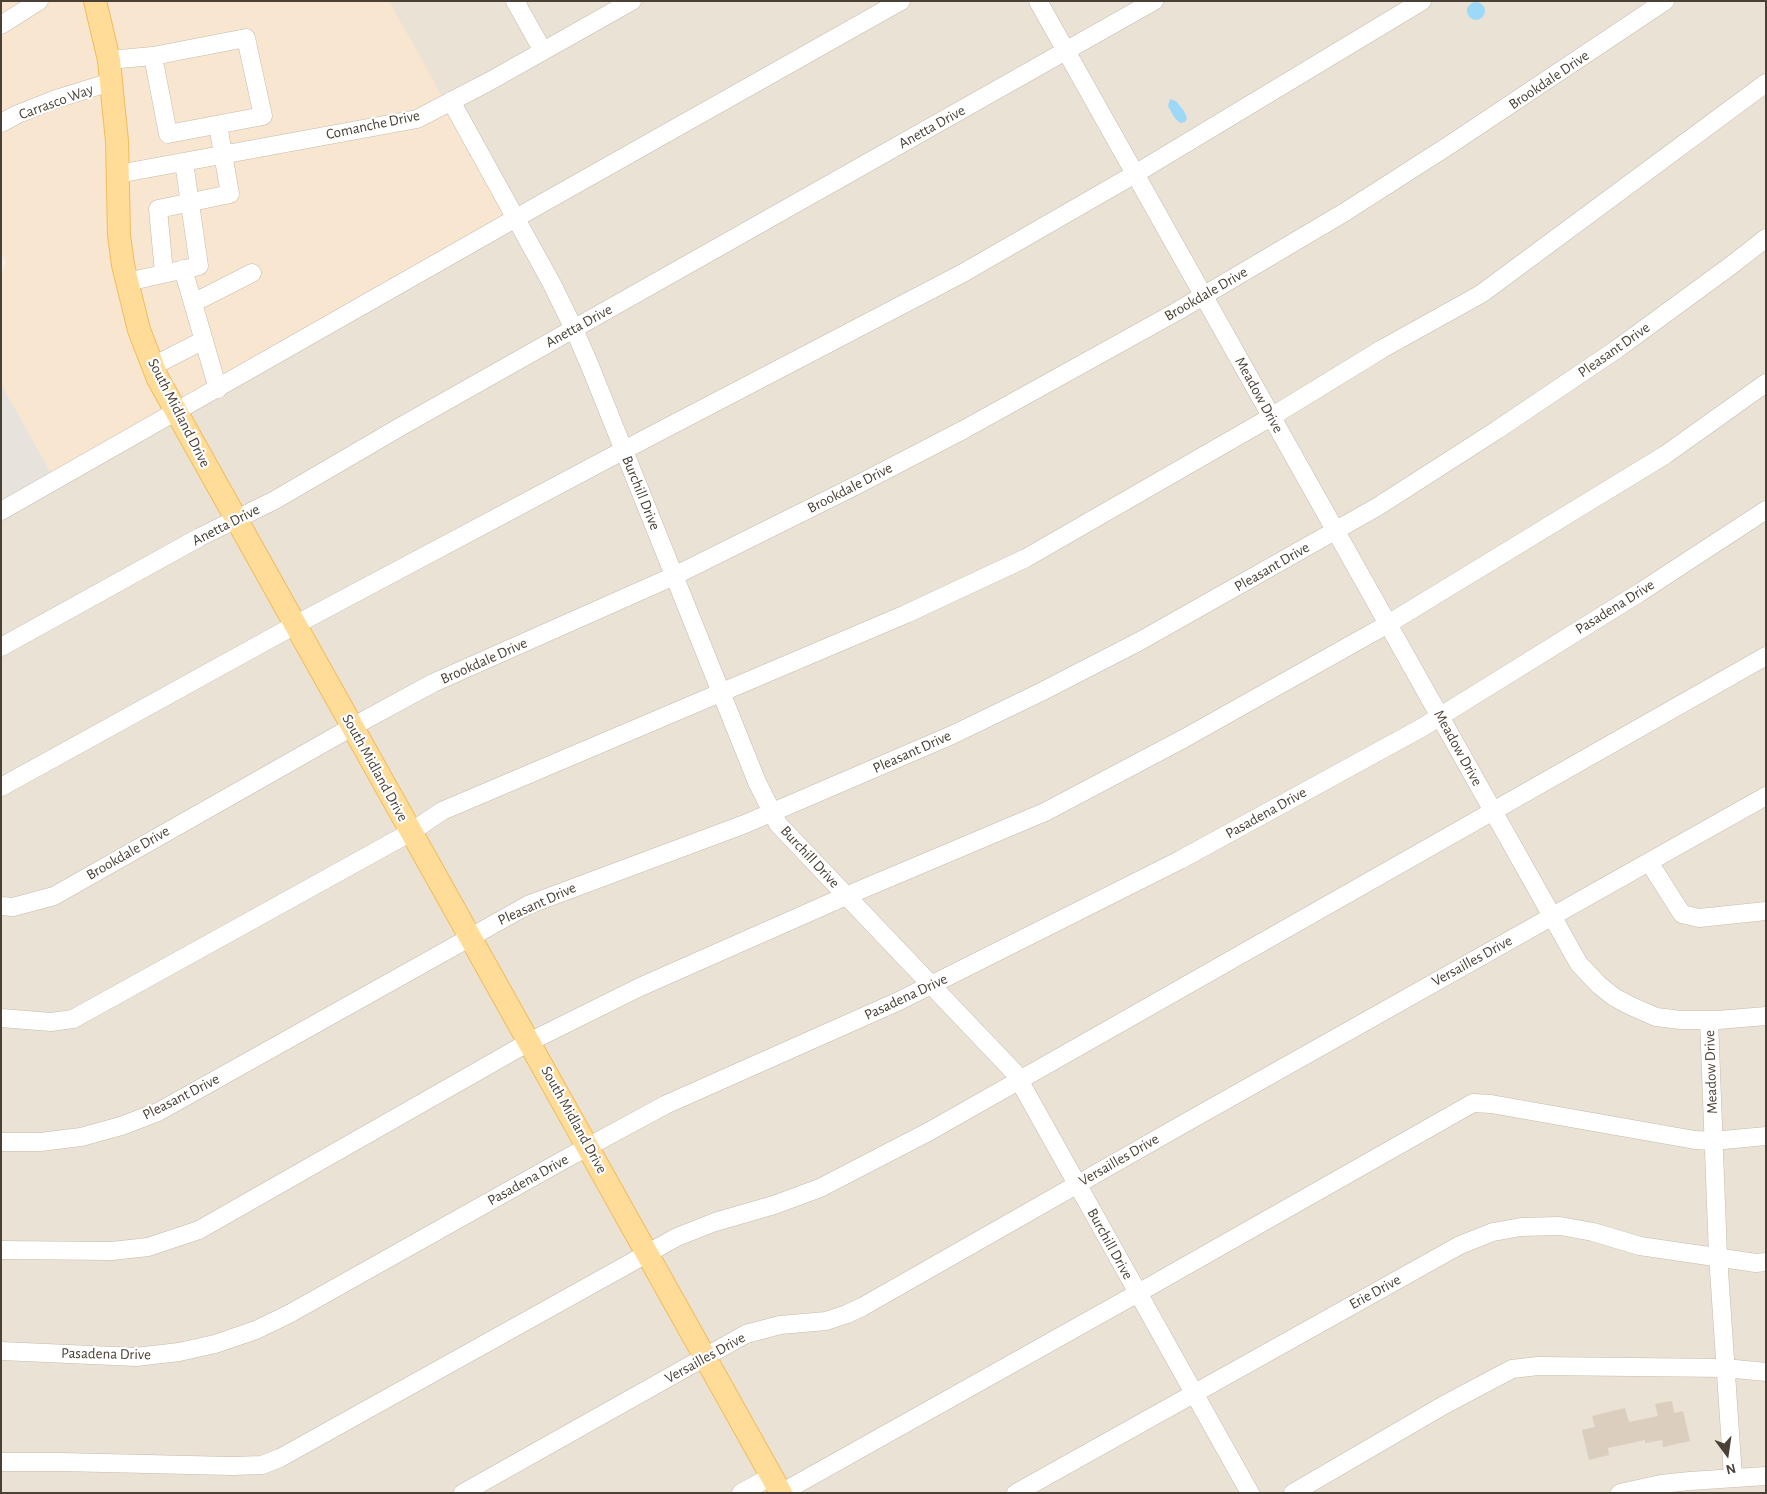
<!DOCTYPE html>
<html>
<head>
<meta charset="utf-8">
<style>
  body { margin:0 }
  #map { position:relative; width:1767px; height:1494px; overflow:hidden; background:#f5f0e7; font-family:"Alegreya Sans",sans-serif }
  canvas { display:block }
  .frame { position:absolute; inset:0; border:2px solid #4a4035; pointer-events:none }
  .north { position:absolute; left:1702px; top:1429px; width:50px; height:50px; -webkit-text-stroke:4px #fff; paint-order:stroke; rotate:166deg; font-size:14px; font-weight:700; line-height:20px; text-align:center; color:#4a4035 }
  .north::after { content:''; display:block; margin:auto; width:18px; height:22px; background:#4a4035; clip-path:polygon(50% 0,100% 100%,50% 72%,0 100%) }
</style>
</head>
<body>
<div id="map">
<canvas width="1767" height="1494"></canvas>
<div class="frame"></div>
<div class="north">N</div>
</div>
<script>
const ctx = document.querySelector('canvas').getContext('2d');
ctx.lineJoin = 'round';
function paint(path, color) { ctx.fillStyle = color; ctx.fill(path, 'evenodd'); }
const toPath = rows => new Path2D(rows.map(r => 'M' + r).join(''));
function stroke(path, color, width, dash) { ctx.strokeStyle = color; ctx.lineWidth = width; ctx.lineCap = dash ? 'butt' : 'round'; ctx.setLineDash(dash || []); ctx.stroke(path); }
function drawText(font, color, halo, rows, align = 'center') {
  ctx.font = font + ' "Alegreya Sans",sans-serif'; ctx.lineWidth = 4.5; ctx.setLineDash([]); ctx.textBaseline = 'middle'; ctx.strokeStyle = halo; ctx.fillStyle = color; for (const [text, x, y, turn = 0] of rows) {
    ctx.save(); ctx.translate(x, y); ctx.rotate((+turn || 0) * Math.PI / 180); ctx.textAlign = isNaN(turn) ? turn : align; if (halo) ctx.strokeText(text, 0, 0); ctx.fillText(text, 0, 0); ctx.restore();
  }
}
paint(toPath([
  [389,1,1766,1,1766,1493,1,1493,1,508,54,478]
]), '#eae2d5');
paint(toPath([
  [1,1,389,1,510,218,54,478,1,384,1,276,6,261,1,253]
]), '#f9e6d0');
paint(toPath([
  [1,384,54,478,1,508]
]), '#e8e2dc');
paint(toPath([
  '1467 11a9 9 0 1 1 18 0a9 9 0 1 1-18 0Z',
  [1170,99,1176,101,1184,111,1187,118,1185,122,1180,123,1174,117,1168,106]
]), '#9dd8f9');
paint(toPath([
  [1672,1401,1674,1413,1683,1411,1690,1441,1663,1447,1662,1440,1645,1443,1645,1440,1608,1448,1609,1455,1589,1460,1582,1430,1595,1427,1592,1416,1625,1408,1629,1422,1658,1416,1655,1404]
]), '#dbcebe');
const minor = toPath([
  [515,1,543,51],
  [1038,1,1579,964,1599,985,1614,997,1631,1006,1656,1017,1681,1020,1718,1020,1766,1016],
  [1,25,39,1],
  [109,60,153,56,246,38,263,116,168,134,153,56],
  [451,101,552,284,574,329,590,366,757,782,778,824,1015,1073,1250,1493],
  [1,123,18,114,56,99,111,82],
  [118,174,417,119,490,81,632,1],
  [183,269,218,389],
  [164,273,158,209,230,194,218,125],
  [127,282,199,266,184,162],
  [193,303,252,273],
  [153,366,204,340],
  [1,511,516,218,901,1],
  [1,647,200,537,275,500,400,427,1154,1],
  [1,787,295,625,624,450,963,273,1135,174,1422,1],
  [1649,862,1682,914,1699,918,1766,911],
  [1,906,13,907,54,896,352,727,433,683,674,576,855,486,963,430,1176,312,1345,212,1451,144,1665,1],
  [1,1018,51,1022,73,1019,411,832,442,811,906,614,1026,558,1271,417,1382,349,1481,294,1766,83],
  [1709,1020,1718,1256,1733,1477],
  [1,1142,40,1142,81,1137,121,1126,158,1112,528,905,745,824,952,735,1041,692,1140,641,1377,507,1497,430,1617,349,1733,264,1766,238],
  [1,1250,112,1251,148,1247,199,1230,529,1042,640,987,846,896,1045,812,1183,739,1388,624,1665,455,1766,383],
  [1,1351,136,1357,179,1352,215,1344,256,1330,289,1314,558,1163,665,1105,899,1001,1180,860,1423,727,1639,593,1766,510],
  [1,1462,61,1462,232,1466,262,1465,280,1458,677,1237,715,1222,774,1205,820,1188,930,1131,1766,656],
  [463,1493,746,1334,780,1325,826,1321,847,1314,862,1307,1185,1123,1766,796],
  [741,1493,772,1476],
  [781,1493,1138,1293,1473,1103,1491,1104,1695,1140,1713,1141,1766,1136],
  [1016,1493,1460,1245,1493,1232,1521,1227,1560,1226,1593,1232,1640,1246,1756,1263,1766,1262],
  [1293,1493,1444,1405,1512,1369,1538,1366,1725,1368,1766,1372],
  [1620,1493,1661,1484,1690,1481,1766,1476]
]);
const major = toPath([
  [95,1,109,60,112,92,117,141,119,235,123,265,139,330,158,379,781,1493]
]);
stroke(minor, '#c5bbab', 19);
stroke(major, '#f2bc59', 24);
stroke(minor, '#fff', 18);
stroke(major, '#ffdc97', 22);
drawText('15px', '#4a4035', '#fff', [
  ["Brookdale Drive",1549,80,-34],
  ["Carrasco Way",56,102,-20],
  ["Comanche Drive",373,125,-12],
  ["Anetta Drive",932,127,-29],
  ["Brookdale Drive",1206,294,-30],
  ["Anetta Drive",579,326,-29],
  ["Pleasant Drive",1614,350,-35],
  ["Meadow Drive",1259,395,61],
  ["South Midland Drive",179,413,63],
  ["Brookdale Drive",850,488,-27],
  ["Burchill Drive",641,493,68],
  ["Anetta Drive",226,525,-27],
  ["Pleasant Drive",1272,567,-30],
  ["Pasadena Drive",1615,607,-32],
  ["Brookdale Drive",484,661,-24],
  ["Meadow Drive",1458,748,61],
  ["Pleasant Drive",912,752,-24],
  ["South Midland Drive",375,768,61],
  ["Pasadena Drive",1266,813,-29],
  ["Brookdale Drive",128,853,-30],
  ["Burchill Drive",810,857,47],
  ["Pleasant Drive",537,904,-24],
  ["Versailles Drive",1472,961,-29],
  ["Pasadena Drive",906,997,-25],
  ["Meadow Drive",1711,1072,-92],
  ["Pleasant Drive",181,1097,-27],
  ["South Midland Drive",574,1120,61],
  ["Versailles Drive",1119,1160,-30],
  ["Pasadena Drive",528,1180,-29],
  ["Burchill Drive",1110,1244,61],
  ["Erie Drive",1375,1292,-29],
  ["Pasadena Drive",106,1354,1],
  ["Versailles Drive",705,1358,-29]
]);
</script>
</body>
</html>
